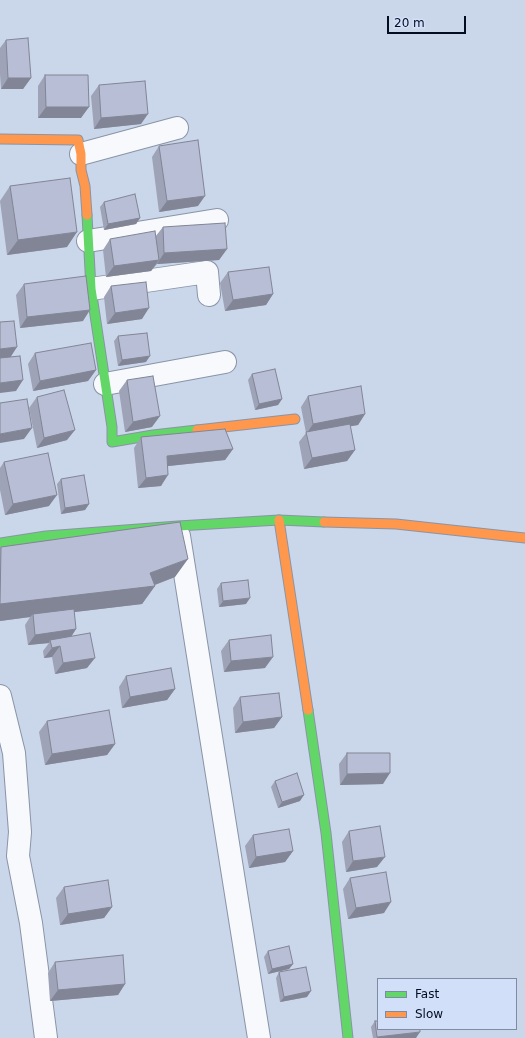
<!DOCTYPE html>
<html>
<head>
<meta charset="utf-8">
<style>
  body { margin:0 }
  #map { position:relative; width:525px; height:1038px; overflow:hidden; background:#cad6ea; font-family:"DejaVu Sans",sans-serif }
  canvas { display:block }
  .legend { position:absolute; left:377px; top:978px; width:140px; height:52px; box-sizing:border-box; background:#d1dff8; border:1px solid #7f8ba2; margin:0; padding:5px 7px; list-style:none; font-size:12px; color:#030c21 }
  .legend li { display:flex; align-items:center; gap:8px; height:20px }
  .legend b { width:20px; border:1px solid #7f8ba2 }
  .scale { position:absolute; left:387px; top:16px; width:79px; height:18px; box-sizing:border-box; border:2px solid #030c21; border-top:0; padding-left:5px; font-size:12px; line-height:14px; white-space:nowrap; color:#030c21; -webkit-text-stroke:3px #d1dff8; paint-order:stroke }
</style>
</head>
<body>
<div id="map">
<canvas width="525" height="1038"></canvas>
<ul class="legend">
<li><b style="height:5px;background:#63d668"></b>Fast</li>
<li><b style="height:5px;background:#ff974d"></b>Slow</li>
</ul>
<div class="scale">20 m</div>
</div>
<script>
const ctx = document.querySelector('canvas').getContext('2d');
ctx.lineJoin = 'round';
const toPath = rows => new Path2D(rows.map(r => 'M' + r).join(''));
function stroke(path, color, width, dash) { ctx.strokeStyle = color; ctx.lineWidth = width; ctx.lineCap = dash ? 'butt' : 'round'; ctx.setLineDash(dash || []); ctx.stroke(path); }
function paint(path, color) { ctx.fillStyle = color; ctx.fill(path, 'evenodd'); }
const street = toPath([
  [81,154,177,128],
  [88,241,217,220],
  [91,289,207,272,209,295],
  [105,384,225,362],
  [179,536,259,1038],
  [0,696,14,753,20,832,18,856,31,923,46,1038]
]);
const fast = toPath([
  [87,215,91,289,112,427,112,442,153,435,197,430],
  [0,543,46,536,178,526,279,520,324,522],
  [308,710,326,833,348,1038]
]);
const slow = toPath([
  [0,139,78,140,81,154,81,170,85,186,87,215],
  [197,430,295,419],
  [279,520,308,710],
  [324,522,396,524,525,538]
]);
stroke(street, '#8994a7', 24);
stroke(fast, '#8994a7', 11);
stroke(slow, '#8994a7', 11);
stroke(street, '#f7f9fc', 22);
stroke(fast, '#63d668', 9);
stroke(slow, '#ff974d', 9);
paint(toPath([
  [6,40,31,78,23,89,1,89,0,74,0,48],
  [45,75,81,118,38,118,38,86],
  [99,85,141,124,94,129,91,96],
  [159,146,198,206,159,212,152,157],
  [10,186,67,247,7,255,0,201],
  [104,202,140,218,136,224,104,230,100,207],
  [163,227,227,249,219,260,157,264,151,271,106,277,103,250,110,239,155,237],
  [228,272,273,294,266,305,225,311,220,283],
  [24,284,83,321,20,328,16,295],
  [111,286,142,319,107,324,104,297],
  [118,336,146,362,118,366,114,341],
  [35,353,96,370,88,381,33,391,28,364],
  [252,374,282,399,278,405,255,410,248,380],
  [127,380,152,427,125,432,119,391],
  [308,396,365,414,358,425,350,426,355,450,347,461,304,469,299,442,306,433,301,407],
  [37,397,67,440,37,448,29,408],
  [141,437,233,449,225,460,168,466,161,486,138,488,134,448],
  [4,462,49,506,5,515,0,490,0,468],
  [61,479,89,504,85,510,61,514,57,484],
  [1,547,175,577,155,585,155,586,142,604,74,612,76,629,71,637,87,668,55,674,52,657,44,658,43,651,49,643,28,645,25,625,30,617,0,621,0,548],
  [221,583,246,604,219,607,217,589],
  [229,640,265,668,224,672,221,651],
  [126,676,175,689,167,700,122,708,119,687],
  [240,697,282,717,274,728,235,733,233,708],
  [47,721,115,744,107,755,45,765,39,732],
  [347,753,383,784,340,785,339,764],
  [275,781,300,801,278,808,271,787],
  [349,831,377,867,346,872,342,842],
  [253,835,293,851,285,862,249,868,245,846],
  [350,878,384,913,348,919,343,889],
  [64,887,112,907,104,918,60,925,56,898],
  [268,951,293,964,289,969,268,974,264,957],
  [55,962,125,984,118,995,50,1001,48,973],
  [279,972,307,997,280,1002,276,978],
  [375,1021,416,1038,373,1038,371,1027]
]), '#9ea3b7');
paint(toPath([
  [8,78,31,78,23,89,1,89],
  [46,107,89,107,81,118,38,118],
  [148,114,141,124,94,129,101,118],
  [205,196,198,206,159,212,167,201],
  [140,218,136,224,104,230,108,224],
  [77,232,67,247,7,255,18,240],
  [227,249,219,260,157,264,164,253],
  [159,260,151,271,106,277,114,266],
  [273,294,266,305,225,311,233,300],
  [149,308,142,319,107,324,115,313],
  [90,310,83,321,20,328,27,317],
  [17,347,10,358,0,359,0,349],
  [150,356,146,362,118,366,122,360],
  [96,370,88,381,33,391,40,381],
  [23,380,16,391,0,393,0,383],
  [282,399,278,405,255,410,259,404],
  [365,414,358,425,307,434,307,433,313,424],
  [160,416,152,427,125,432,133,422],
  [32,428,24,439,0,443,0,434],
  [75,430,67,440,37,448,44,438],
  [233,449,225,460,159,467,167,456],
  [355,450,347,461,304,469,312,458],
  [168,475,161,486,138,488,146,478],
  [57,495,49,506,5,515,13,504],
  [89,504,85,510,61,514,65,508],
  [188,559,175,577,149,587,155,586,142,604,33,617,33,614,30,617,0,621,0,604,150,573],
  [250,598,246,604,219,607,223,601],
  [76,629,69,640,50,640,49,643,28,645,35,635],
  [60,646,52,657,44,658,52,648],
  [273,657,265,668,224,672,231,661],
  [95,658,87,668,55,674,63,663],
  [175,689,167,700,122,708,130,697],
  [282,717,274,728,235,733,243,722],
  [115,744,107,755,45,765,52,754],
  [390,773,383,784,340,785,347,774],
  [304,795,300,801,278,808,282,802],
  [293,851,285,862,249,868,256,857],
  [385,857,377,867,346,872,353,861],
  [391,902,384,913,348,919,356,908],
  [112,907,104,918,60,925,68,914],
  [293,964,289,969,268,974,272,969],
  [125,984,118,995,50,1001,58,990],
  [311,991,307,997,280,1002,284,997],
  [420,1032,416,1038,377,1038,377,1037]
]), '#818595');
const building = toPath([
  [28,38,31,78,8,78,6,40,28,38],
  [45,75,88,75,89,107,46,107,45,75],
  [145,81,148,114,101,118,99,85,145,81],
  [198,140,205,196,167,201,159,146,198,140],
  [70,178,77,232,18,240,10,186,70,178],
  [135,194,140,218,108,224,104,202,135,194],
  [225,223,227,249,164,253,163,227,225,223],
  [155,231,159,260,114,266,110,239,155,231],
  [269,267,273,294,233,300,228,272,269,267],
  [86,276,90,310,27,317,24,284,86,276],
  [146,282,149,308,115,313,111,286,146,282],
  [14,321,17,347,0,349,0,322,14,321],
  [147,333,150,356,122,360,118,336,147,333],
  [91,343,96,370,40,381,35,353,91,343],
  [20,356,23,380,0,383,0,358,20,356],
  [275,369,282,399,259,404,252,374,275,369],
  [153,376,160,416,133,422,127,380,153,376],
  [361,386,365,414,313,424,308,396,361,386],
  [64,390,75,430,44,438,37,397,64,390],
  [27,399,32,428,0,434,0,403,27,399],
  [350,424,355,450,312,458,306,432,350,424],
  [225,429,233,449,167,456,168,475,146,478,141,437,225,429],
  [48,453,57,495,13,504,4,462,48,453],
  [84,475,89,504,65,508,61,479,84,475],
  [180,522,188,559,150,573,155,586,0,604,1,547,180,522],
  [248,580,250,598,223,601,221,583,248,580],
  [74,609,76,629,35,635,33,614,74,609],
  [90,633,95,658,63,663,60,646,52,648,50,640,90,633],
  [271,635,273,657,231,661,229,640,271,635],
  [171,668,175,689,130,697,126,676,171,668],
  [279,693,282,717,243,722,240,697,279,693],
  [109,710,115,744,52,754,47,721,109,710],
  [347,753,390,753,390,773,347,774,347,753],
  [297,773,304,795,282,802,275,781,297,773],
  [380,826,385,857,353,861,349,831,380,826],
  [289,829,293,851,256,857,253,835,289,829],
  [386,872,391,902,356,908,350,878,386,872],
  [108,880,112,907,68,914,64,887,108,880],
  [289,946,293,964,272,969,268,951,289,946],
  [123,955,125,984,58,990,55,962,123,955],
  [306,967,311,991,284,997,279,972,306,967],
  [375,1021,378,1021,378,1029,420,1029,420,1032,377,1037,375,1021]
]);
paint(building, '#b8bed5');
stroke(building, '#818595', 1);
</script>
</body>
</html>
